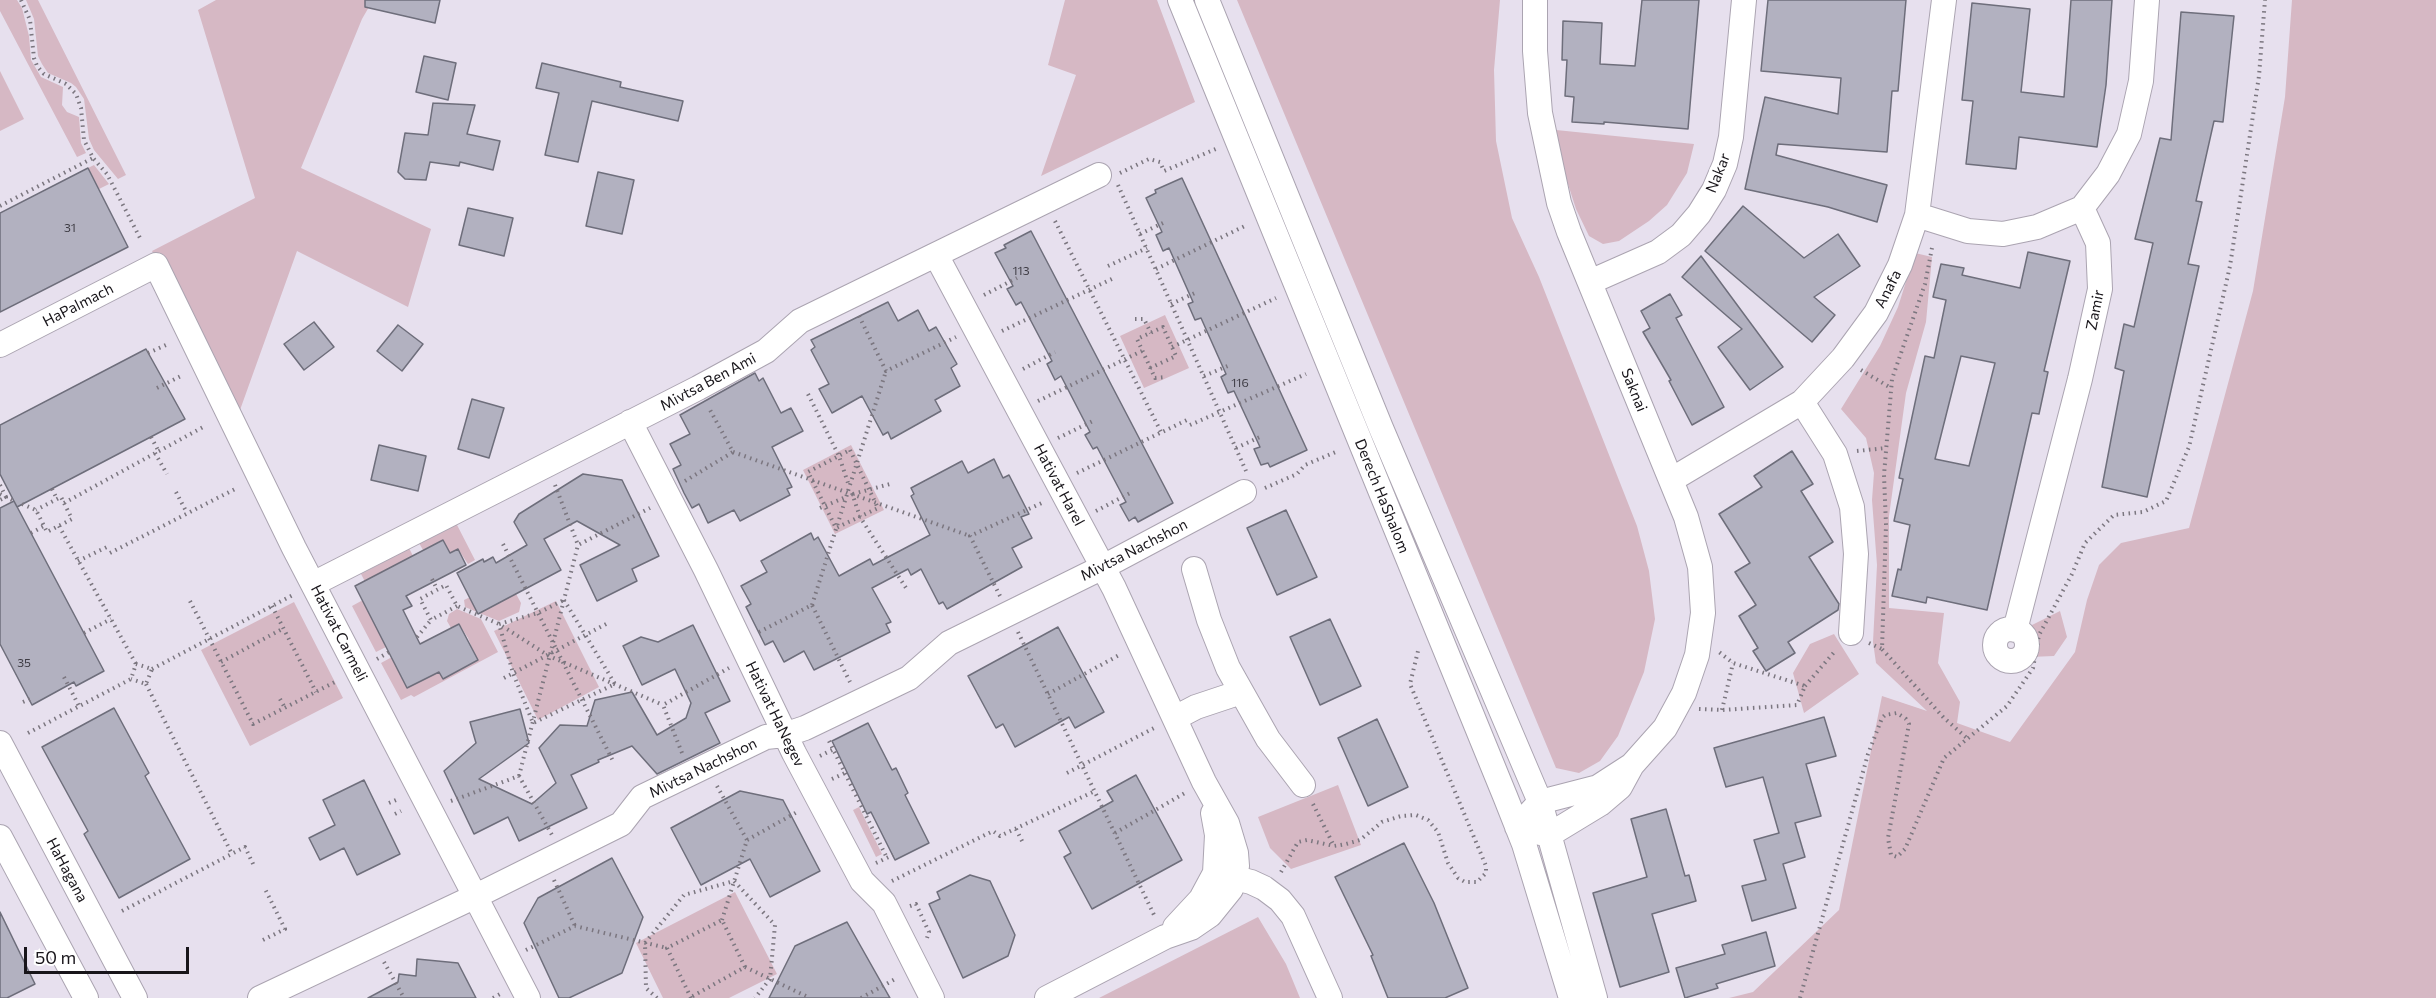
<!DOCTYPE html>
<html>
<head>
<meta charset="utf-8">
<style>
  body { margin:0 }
  #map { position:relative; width:2436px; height:998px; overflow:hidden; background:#e7e0ee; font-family:Commissioner,sans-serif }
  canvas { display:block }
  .scale { position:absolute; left:24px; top:947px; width:165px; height:27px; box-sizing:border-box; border:3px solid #18151a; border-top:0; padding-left:8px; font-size:18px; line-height:21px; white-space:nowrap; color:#18151a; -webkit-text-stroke:4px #fff; paint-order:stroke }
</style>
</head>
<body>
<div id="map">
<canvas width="2436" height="998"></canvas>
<div class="scale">50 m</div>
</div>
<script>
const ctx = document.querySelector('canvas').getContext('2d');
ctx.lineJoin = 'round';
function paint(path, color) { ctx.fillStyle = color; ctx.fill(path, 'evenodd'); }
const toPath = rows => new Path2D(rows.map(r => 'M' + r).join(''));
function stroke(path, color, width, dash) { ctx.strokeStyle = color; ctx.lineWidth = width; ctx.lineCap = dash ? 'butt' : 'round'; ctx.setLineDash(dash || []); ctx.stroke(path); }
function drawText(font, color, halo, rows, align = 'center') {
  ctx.font = font + ' Commissioner,sans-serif'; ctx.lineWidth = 6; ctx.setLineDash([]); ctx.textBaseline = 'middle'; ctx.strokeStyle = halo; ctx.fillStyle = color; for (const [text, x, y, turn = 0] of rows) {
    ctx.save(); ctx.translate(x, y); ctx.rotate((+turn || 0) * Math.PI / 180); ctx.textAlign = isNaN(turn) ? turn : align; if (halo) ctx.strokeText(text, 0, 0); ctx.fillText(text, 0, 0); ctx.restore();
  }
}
paint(toPath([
  [0,0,17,0,22,8,29,36,31,60,41,77,63,87,62,105,67,112,79,117,81,143,86,153,77,157,0,11],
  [26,0,38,0,126,175,118,179,94,150,89,139,84,99,76,87,71,83,48,73,42,64,38,56,34,19],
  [216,0,373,0,362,19,301,168,431,229,408,307,297,251,240,410,152,251,255,198,198,10],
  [1065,0,1157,0,1195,102,1041,176,1076,75,1048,65],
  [1237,0,1500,0,1494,70,1496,141,1512,218,1539,277,1637,526,1649,571,1655,619,1644,672,1618,736,1600,761,1579,773,1556,768],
  [2292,0,2436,0,2436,998,1729,998,1753,992,1839,910,1882,696,1927,711,1876,663,1873,642,1877,565,1872,500,1874,473,1866,438,1841,409,1880,346,1898,307,1915,253,1932,257,1926,322,1906,393,1889,516,1889,608,1944,613,1938,663,1960,702,1957,723,2010,742,2075,652,2087,600,2099,565,2121,543,2189,528,2253,291,2285,97],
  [0,71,24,119,0,131],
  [1556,130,1694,144,1687,173,1667,205,1649,221,1619,241,1603,244,1589,236,1576,209,1567,181],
  [94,165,109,184,99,189,88,168],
  [1165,315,1189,368,1144,388,1120,336],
  [851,445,884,510,835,534,803,470],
  [456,523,475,560,468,564,458,549,450,553,443,540,423,550,419,543],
  [409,548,413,556,382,572,393,593,386,647,376,652,352,606,372,595,361,574],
  [508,579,521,603,519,612,499,621,465,607,464,600],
  [556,601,599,687,538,720,494,631],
  [294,602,343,698,250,746,201,650],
  [457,609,481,619,498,652,414,697,411,695,401,700,381,663,392,657,438,670,443,679,477,661,468,638,459,624,451,628,447,621,449,614],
  [2060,611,2067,637,2054,656,2030,657,2024,629],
  [1834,634,1859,674,1804,713,1793,673,1810,644],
  [1338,785,1361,845,1291,869,1270,848,1258,817],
  [859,807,882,854,876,857,853,810],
  [735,892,777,974,729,998,663,998,636,943],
  [1258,917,1286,964,1300,998,1099,998]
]), '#d6b8c4');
const building = toPath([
  [365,0,440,0,435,23,365,7,365,0],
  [1642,0,1699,0,1688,129,1604,122,1604,124,1572,122,1574,97,1565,96,1567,60,1562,60,1563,21,1602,23,1600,64,1635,66,1642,0],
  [1768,0,1906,0,1898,91,1892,91,1887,152,1778,144,1776,155,1887,185,1877,222,1828,207,1745,189,1765,97,1838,114,1841,78,1761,71,1768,0],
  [2071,0,2112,0,2106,85,2097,147,2019,137,2016,169,1966,164,1973,101,1962,100,1972,3,2030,9,2021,92,2064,97,2071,0],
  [2181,12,2234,16,2223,122,2214,121,2196,201,2202,202,2188,264,2199,266,2147,497,2102,487,2124,371,2115,368,2124,324,2134,327,2153,243,2135,239,2160,138,2171,140,2181,12],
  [424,56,456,63,448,100,416,92,424,56],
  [542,63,621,82,620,87,683,101,678,121,592,101,578,162,545,155,559,93,536,88,542,63],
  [433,103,475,105,467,134,500,141,493,170,460,162,459,166,430,162,426,180,405,179,398,172,405,133,428,135,433,103],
  [88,168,128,247,0,312,0,213,88,168],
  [598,172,634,180,622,234,586,226,598,172],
  [1182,178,1307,450,1270,467,1268,463,1261,465,1254,449,1260,447,1234,391,1228,393,1221,377,1226,374,1201,318,1195,320,1188,304,1193,302,1169,248,1163,251,1156,235,1162,232,1146,198,1156,193,1155,190,1182,178],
  [1743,206,1804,258,1838,234,1860,266,1814,297,1835,315,1812,342,1705,251,1743,206],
  [468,208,513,218,504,256,459,245,468,208],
  [1031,231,1173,503,1138,522,1135,517,1129,521,1120,505,1126,502,1097,447,1093,449,1085,435,1090,432,1061,376,1055,380,1047,364,1052,361,1021,302,1016,305,1007,289,1013,286,995,253,1006,248,1004,245,1031,231],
  [2028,252,2070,261,2044,371,2048,372,2039,414,2032,413,1987,610,1927,597,1926,603,1892,596,1898,569,1901,570,1910,525,1894,521,1903,479,1899,478,1925,356,1934,358,1946,300,1933,297,1941,264,1964,268,1962,275,2020,288,2028,252],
  [1961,356,1995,363,1969,466,1935,459,1961,356],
  [1701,256,1783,367,1750,390,1718,347,1742,329,1682,277,1701,256],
  [1670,294,1682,315,1676,318,1724,407,1692,425,1669,381,1671,380,1643,332,1650,328,1641,311,1670,294],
  [888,302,898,321,918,310,929,331,936,327,957,364,951,368,960,386,935,400,941,411,891,439,888,432,883,435,862,396,832,413,819,389,829,384,811,350,815,347,811,340,888,302],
  [314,322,334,347,304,370,284,344,314,322],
  [398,325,423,344,402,371,377,351,398,325],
  [146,349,185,419,17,507,0,474,0,425,146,349],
  [755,373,759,381,763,378,781,413,791,408,803,431,772,447,792,487,787,489,790,495,740,521,734,510,708,523,699,504,692,508,684,493,673,469,681,465,670,444,690,434,680,415,755,373],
  [472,399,504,408,489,458,458,449,472,399],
  [379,445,426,456,418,491,371,480,379,445],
  [1792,451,1813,484,1801,491,1833,542,1809,557,1839,604,1838,610,1788,642,1795,653,1766,671,1753,651,1758,648,1739,616,1756,605,1735,572,1750,563,1719,514,1762,487,1754,476,1792,451],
  [994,459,1003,478,1009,475,1029,514,1021,517,1032,538,1012,548,1022,567,947,609,943,602,939,604,921,569,911,575,908,569,872,588,891,622,886,624,890,632,814,670,804,651,784,662,773,641,765,645,746,607,751,604,741,586,767,572,761,561,811,533,814,540,818,537,839,576,870,559,873,565,930,535,911,496,914,494,911,488,962,461,968,473,994,459],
  [583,474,622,480,659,556,632,569,637,581,597,601,580,565,620,545,577,521,544,539,561,570,478,614,457,573,483,559,484,562,493,557,496,563,527,545,514,522,519,514,583,474],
  [14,501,104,671,76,686,74,682,32,705,0,644,0,508,14,501],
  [1286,510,1317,577,1277,595,1247,528,1286,510],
  [443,540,450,553,458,549,466,565,406,596,412,606,403,610,420,644,459,624,478,660,443,679,439,672,407,688,355,586,443,540],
  [1330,619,1361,686,1320,705,1290,637,1330,619],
  [693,625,730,701,705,713,720,743,657,774,632,746,598,760,599,762,571,775,587,808,519,841,508,817,474,834,444,771,476,743,470,722,520,709,529,743,479,779,532,804,556,783,539,748,560,725,587,726,595,700,632,692,657,735,686,718,691,703,675,669,642,685,623,646,641,637,658,642,693,625],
  [1058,627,1104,712,1075,728,1069,717,1015,747,1003,724,996,728,968,676,1058,627],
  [114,708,149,773,145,776,190,859,119,898,84,834,88,831,42,747,114,708],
  [1824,717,1836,756,1806,764,1821,816,1795,823,1805,857,1783,864,1796,908,1752,921,1742,886,1766,880,1754,840,1779,833,1763,777,1726,787,1714,748,1824,717],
  [1377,719,1408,787,1368,806,1338,738,1377,719],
  [868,723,892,770,896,768,908,793,905,795,929,843,895,860,871,812,867,814,832,741,868,723],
  [1136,775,1182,860,1092,909,1064,857,1071,853,1059,831,1113,801,1107,791,1136,775],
  [364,780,400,854,357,875,344,848,320,860,309,838,335,825,323,800,364,780],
  [740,791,783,800,820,871,770,897,750,859,701,885,671,828,740,791],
  [1666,809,1685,876,1689,875,1696,901,1652,914,1669,972,1620,987,1593,893,1647,877,1631,819,1666,809],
  [1404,843,1434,903,1468,988,1445,998,1388,998,1371,956,1373,955,1335,877,1404,843],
  [612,858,643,917,622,973,569,998,559,998,524,923,538,898,612,858],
  [970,875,990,881,1015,935,1008,956,963,978,929,904,940,899,937,892,970,875],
  [0,912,35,984,7,998,0,998,0,912],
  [847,922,890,998,769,998,795,946,847,922],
  [1766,932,1775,966,1716,984,1718,988,1685,998,1676,968,1725,954,1722,945,1766,932],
  [417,959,458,963,476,998,368,998,398,982,399,974,416,976,417,959]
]);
paint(building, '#b2b1c0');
stroke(building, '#6e6e7b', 1.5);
const minor = toPath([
  [1180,0,1505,796,1524,844,1571,998],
  [1207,0,1381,428,1540,802,1595,998],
  [1535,0,1535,51,1540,113,1559,203,1569,232,1686,517,1700,567,1703,613,1697,655,1684,693,1665,728,1632,765,1620,787,1600,804,1549,835,1517,827,1540,802,1598,787,1632,765],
  [1917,215,1968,231,2003,234,2037,227,2082,208],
  [936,255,1114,588,1204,782,1227,823,1236,853,1237,866,1231,889,1210,915,1191,928,1165,937,1047,998],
  [1590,282,1658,252,1681,235,1699,214,1714,190,1725,164,1731,137,1744,0],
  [0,345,156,265,294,548,528,998],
  [1802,402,1835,454,1852,507,1856,554,1851,633],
  [630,422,706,570,794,753,862,881,884,903,932,998],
  [1671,480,1802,402,1843,358,1876,313,1900,265,1917,215,1944,0],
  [1194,569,1209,620,1228,668,1268,739,1303,785],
  [313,584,698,388,766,351,800,321,1099,175],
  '1995 645a16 16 0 1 1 32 0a16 16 0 1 1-32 0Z',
  [2015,630,2080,379,2100,289,2098,243,2082,208,2108,174,2129,134,2141,81,2147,0],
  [1175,718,1196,707,1241,692],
  [0,743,135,998],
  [0,837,86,998],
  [1215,873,1251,882,1264,888,1280,900,1293,916,1330,998],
  [1175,927,1201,899,1215,873,1217,835,1213,813],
  [260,998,476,896,621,824,642,797,766,737,784,735,805,728,909,678,949,643,1103,567,1244,492]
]);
stroke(minor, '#aba4b1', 26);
stroke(toPath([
  [21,0,30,20,34,58,37,66,44,74,66,84,76,94,81,108,84,140,93,158,107,174,140,238],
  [1120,173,1149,159,1160,162,1164,171,1218,148],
  [1118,185,1246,471],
  [0,206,93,158],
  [1055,221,1161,432],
  [1140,234,1165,222],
  [1932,248,1925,284,1892,379,1884,475,1886,525,1882,649,1944,718,1968,739],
  [1108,266,1147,248],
  [1156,269,1247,225],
  [984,295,1017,278],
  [1171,304,1197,292],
  [859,316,886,371,956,337],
  [1135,319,1144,319,1151,333],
  [1002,331,1114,278],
  [1172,347,1276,298],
  [148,353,166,345],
  [1150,368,1176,356,1163,327,1137,339,1155,378,1165,377],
  [1023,369,1055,352],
  [1861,370,1891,388],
  [1204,376,1230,365],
  [157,388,181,376],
  [808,394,839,456,849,486],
  [1038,401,1142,351],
  [1190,425,1306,374],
  [151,437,159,452],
  [1058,438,1093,421],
  [1236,448,1262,436],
  [850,450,878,508,836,528,808,472,850,450],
  [1857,451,1886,448],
  [733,452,970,536],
  [155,453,167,474],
  [1077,473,1187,420],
  [685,481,733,452,709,408],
  [0,485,6,497,0,500],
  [555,485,578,545,650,508],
  [1265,488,1297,474,1305,465,1338,451],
  [52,489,57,499],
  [176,492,187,513],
  [852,493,860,517,908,591],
  [0,494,14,501],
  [853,494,890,484],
  [64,503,205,426],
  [22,504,36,510,47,532,72,519,61,497,36,510],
  [820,508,846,497],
  [1096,511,1130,493],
  [59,526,136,664],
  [31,533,44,526],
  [503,544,613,761],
  [110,553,237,488],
  [78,561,107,547],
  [432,579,437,589],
  [1000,596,970,536,1044,502],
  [564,600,615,684,533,723,513,673,499,624,538,613,564,600],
  [190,601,253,724,337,681],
  [812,605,886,371],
  [272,606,316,692],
  [457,606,431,620,420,599,446,585,457,606,499,624,549,656,663,705],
  [759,632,812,605,850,682],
  [1018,632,1155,917],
  [84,633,111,619],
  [417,637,431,620],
  [1869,643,1882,649],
  [377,659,389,652],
  [221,662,284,628],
  [152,669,293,595],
  [64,677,79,706],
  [504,678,608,623],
  [146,684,232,854],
  [1805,686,1836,650],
  [1048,694,1121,654],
  [280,699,285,708],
  [23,702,30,699],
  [1699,709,1722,710,1797,705,1805,686,1733,663,1719,652],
  [1722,710,1733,663],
  [28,733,131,679,136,664,152,669,146,684,131,679],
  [829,741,887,858],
  [682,753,663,705,729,668],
  [820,756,836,748],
  [1067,773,1154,728],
  [519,776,578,545],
  [832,779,845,773],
  [717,786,747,840],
  [451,801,519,776,552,835],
  [389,803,396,800],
  [1313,804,1334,846],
  [395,814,401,811],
  [1016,829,1023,843],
  [1115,833,1185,793],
  [876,863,893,855],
  [1281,872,1298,842,1307,840,1334,846,1346,844,1360,840,1382,822,1401,816,1416,815,1428,820,1438,832,1448,863,1458,878,1465,882,1477,882,1486,873,1486,866,1410,684,1418,651],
  [554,880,575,926],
  [892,881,993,831,1000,836,1095,791],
  [910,906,916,904,929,932,927,938],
  [122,911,245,847,255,868],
  [722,920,747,840,799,811],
  [263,940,285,929,264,887],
  [526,950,575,926,667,948],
  [384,962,404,998],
  [745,967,810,998],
  [493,998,502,993],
  [657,998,646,988,645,943,684,895,734,881,775,925,770,979,755,998],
  [691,998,667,948,722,920,745,967,691,997],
  [861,998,897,978],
  [1800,998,1868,754,1882,718,1885,715,1897,713,1906,719,1909,724,1888,838,1891,855,1897,857,1905,849,1944,758,2007,706,2033,668,2039,635,2072,574,2085,543,2114,515,2143,512,2166,501,2189,447,2230,266,2259,76,2265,0]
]), '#7b767f', 4, [1.5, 4.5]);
stroke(minor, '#fff', 24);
drawText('12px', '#3e3c44', null, [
  ["31",70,228],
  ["113",1021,271],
  ["116",1240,383],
  ["35",24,663]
]);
drawText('15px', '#18151a', '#fff', [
  ["Nakar",1718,173,-68],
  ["Anafa",1888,289,-63],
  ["HaPalmach",78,305,-27],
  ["Zamir",2095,310,-79],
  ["Mivtsa Ben Ami",708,382,-28],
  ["Saknai",1634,390,68],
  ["Hativat Harel",1059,485,62],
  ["Derech HaShalom",1382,496,68],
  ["Mivtsa Nachshon",1134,550,-27],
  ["Hativat Carmeli",339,633,63],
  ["Hativat HaNegev",775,714,64],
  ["Mivtsa Nachshon",703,768,-26],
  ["HaHagana",67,870,62]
]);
</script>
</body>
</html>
